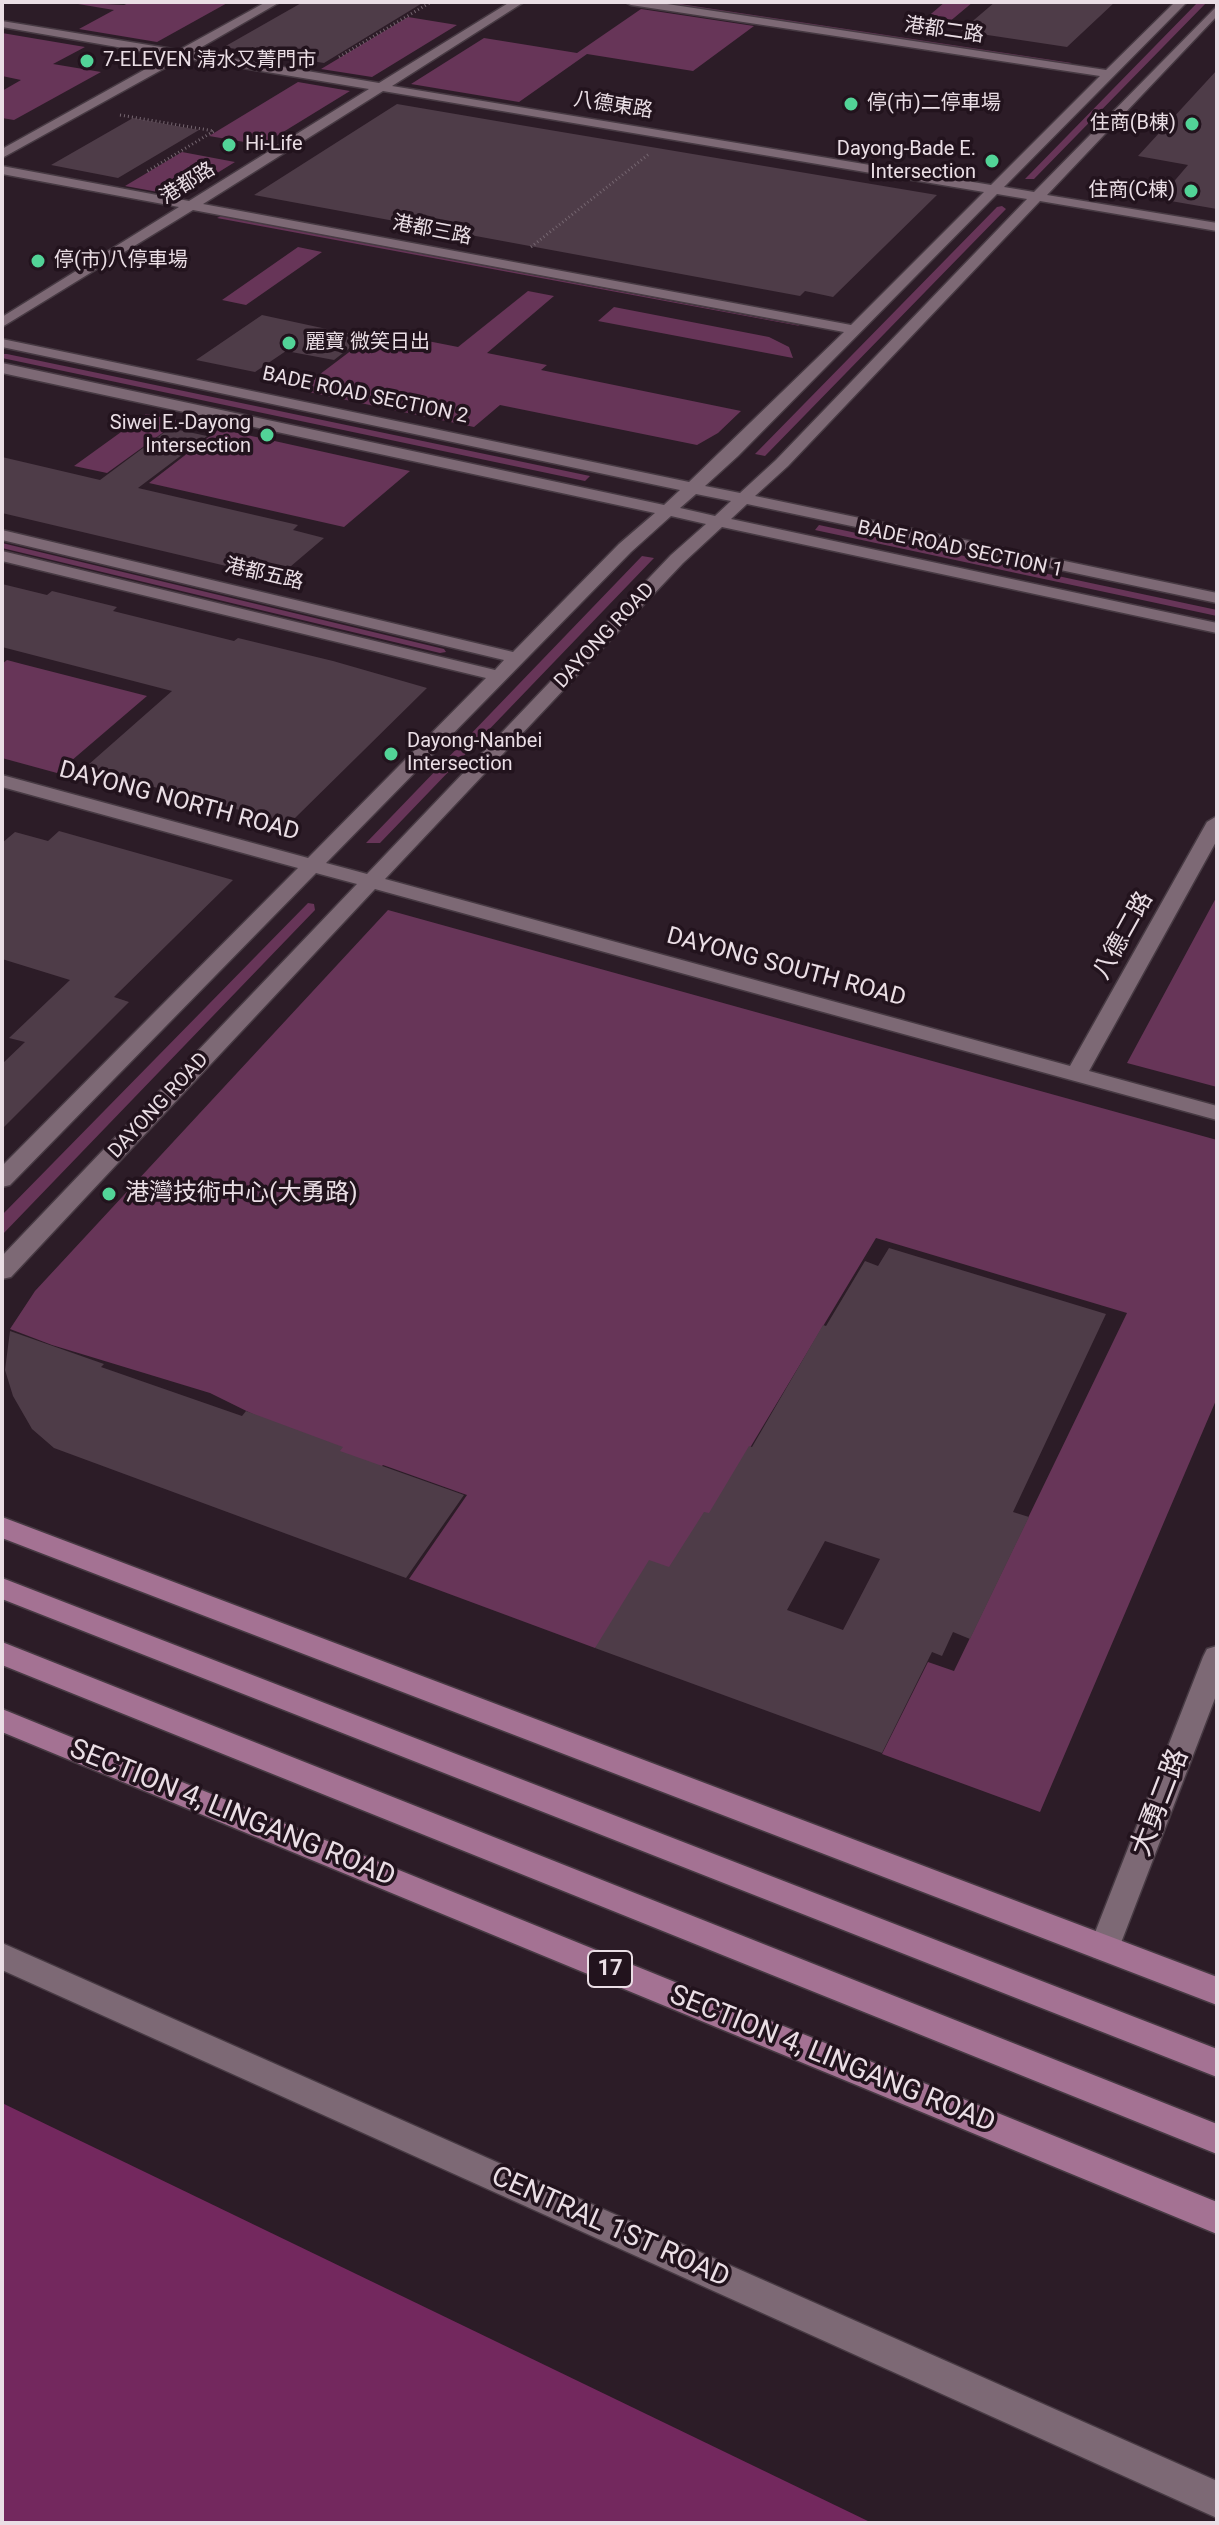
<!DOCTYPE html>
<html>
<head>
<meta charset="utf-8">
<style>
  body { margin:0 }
  #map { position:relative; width:1219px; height:2525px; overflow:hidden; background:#2c1c27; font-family:Roboto,sans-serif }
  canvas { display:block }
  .frame { position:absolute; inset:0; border:4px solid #eadee5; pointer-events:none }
</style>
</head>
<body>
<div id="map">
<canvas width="1219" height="2525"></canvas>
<div class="frame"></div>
</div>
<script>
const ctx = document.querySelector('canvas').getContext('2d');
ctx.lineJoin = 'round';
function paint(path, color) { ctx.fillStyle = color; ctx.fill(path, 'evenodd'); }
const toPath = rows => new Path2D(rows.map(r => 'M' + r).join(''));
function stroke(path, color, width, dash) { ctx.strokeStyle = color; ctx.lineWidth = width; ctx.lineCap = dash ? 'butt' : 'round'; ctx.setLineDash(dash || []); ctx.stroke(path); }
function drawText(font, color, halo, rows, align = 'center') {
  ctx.font = font + ' Roboto,"Noto Sans TC",sans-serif'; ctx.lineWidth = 7; ctx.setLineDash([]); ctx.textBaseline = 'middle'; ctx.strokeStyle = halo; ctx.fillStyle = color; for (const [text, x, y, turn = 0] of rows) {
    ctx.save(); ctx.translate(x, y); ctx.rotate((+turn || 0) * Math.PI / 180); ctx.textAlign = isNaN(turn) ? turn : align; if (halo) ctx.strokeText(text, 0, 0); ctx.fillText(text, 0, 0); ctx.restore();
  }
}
paint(toPath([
  [66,2,124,5,131,2,229,2,157,42,79,29,114,10],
  [654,2,667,2,1072,63,1068,64],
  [945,2,973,2,936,33,912,30],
  [1198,2,1207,2,1034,179,1025,179],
  [641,9,754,26,693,71,587,54,519,102,411,84,484,38,577,53],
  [408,17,457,25,372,77,321,69],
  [2,33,85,47,53,64,101,72,14,120,2,118,2,91,21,80,2,76],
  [298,82,350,91,262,145,209,136],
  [182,152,235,162,180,196,125,186],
  [1002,206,1006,209,765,456,755,454,997,207],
  [221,216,798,325,800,326,217,218],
  [298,247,322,252,246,305,222,300],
  [528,291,554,296,487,353,547,365,541,370,741,411,718,433,697,445,500,405,474,427,299,390,377,331,458,347],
  [614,307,769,337,789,347,793,358,598,321],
  [2,354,7,354,590,476,585,481,2,358],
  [146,414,179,421,107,473,74,466],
  [219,429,270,440,410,471,344,527,149,483],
  [819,525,1217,610,1217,616,815,530],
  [2,543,444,649,446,652,440,653,2,548],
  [642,556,654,558,380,843,366,843],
  [7,660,22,664,147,696,57,773,2,758,2,664],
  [1217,896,1217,1087,1127,1063],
  [308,903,314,904,315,910,2,1235,2,1215],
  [388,910,1217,1140,1217,1398,1040,1812,882,1754,928,1662,954,1671,1127,1313,876,1238,676,1571,595,1648,409,1579,467,1495,383,1465,380,1468,285,1430,210,1393,52,1345,10,1329,35,1291]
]), '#673558');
paint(toPath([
  [2,2103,872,2523,2,2523]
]), '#73285e');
paint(toPath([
  [303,2,424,2,324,63,224,47],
  [995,2,1115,2,1067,47,961,31],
  [1217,70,1217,209,1159,199,1188,165,1138,156],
  [397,104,520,125,937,195,833,297,805,291,800,296,254,195],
  [133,118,199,130,118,178,51,165],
  [262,315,336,331,365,336,334,360,286,351,255,372,196,360],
  [170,428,207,436,138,488,298,525,293,530,324,538,277,578,2,513,2,457,100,480],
  [2,584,47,595,52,591,117,607,113,611,234,641,238,638,333,661,427,688,294,819,288,817,284,822,87,769,91,766,88,765,172,691,2,647],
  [59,831,233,880,114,997,129,1002,2,1129,2,1064,25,1042,9,1038,70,980,2,959,2,843,15,832,48,841],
  [889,1248,1106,1314,1013,1512,1029,1517,970,1639,953,1632,942,1656,932,1652,882,1753,595,1648,649,1560,669,1567,704,1512,709,1513,749,1446,752,1447,823,1325,826,1326,865,1261,878,1266],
  [825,1541,880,1559,843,1630,787,1610],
  [10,1331,104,1364,101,1367,242,1416,246,1411,343,1447,340,1451,464,1495,406,1578,54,1448,32,1429,13,1396,5,1370]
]), '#4e3c48');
const minor = toPath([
  [266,2,280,2,193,52,379,83,510,2,524,2,392,86,991,185,1100,76,631,5,625,2,654,2,1106,70,1175,2,1187,2,1004,187,1034,192,1217,6,1217,16,1047,195,1217,223,1217,231,1040,201,788,466,755,496,1217,593,1217,603,747,504,731,519,1217,623,1217,633,722,527,683,563,385,879,1070,1066,1207,822,1217,816,1217,840,1089,1071,1217,1106,1217,1120,375,889,11,1277,2,1279,2,1256,357,884,316,873,10,1185,2,1187,2,1166,298,868,2,787,2,775,308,858,486,678,2,561,2,551,495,670,504,660,2,540,2,530,513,652,619,544,655,513,2,373,2,363,664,505,680,490,2,347,2,339,689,482,844,332,193,210,2,327,2,317,179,207,2,174,2,166,189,201,369,89,183,58,2,158,2,149,169,56,2,27,2,21,179,50,266,2],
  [383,91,984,192,851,325,203,204,383,91],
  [997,194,1027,199,776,460,740,493,705,486,738,456,997,194],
  [696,494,731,501,715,516,680,508,696,494],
  [671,516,706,524,671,555,367,874,326,863,631,552,671,516],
  [1217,1646,1217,1693,1119,1948,1115,1957,1104,1961,1093,1957,1089,1948,1203,1657,1207,1649,1217,1646],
  [2,1943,1217,2481,1217,2518,2,1970,2,1943]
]);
const major = toPath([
  [2,1517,1217,1977,1217,2005,2,1538,2,1517],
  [2,1578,1217,2049,1217,2077,2,1599,2,1578],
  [2,1642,1217,2124,1217,2154,2,1665,2,1642],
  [2,1709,1217,2202,1217,2234,2,1732,2,1709]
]);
stroke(minor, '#473a43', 3);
stroke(major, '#473a43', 3);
stroke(toPath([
  [339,57,431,2],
  [120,115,214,131,146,172],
  [531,247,649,154]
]), '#766771', 3, [1, 3]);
paint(minor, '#7d6975');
paint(major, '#a47293');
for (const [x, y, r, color] of [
  [87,61,8,"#52d397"],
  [851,104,8,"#52d397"],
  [1192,124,8,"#52d397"],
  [229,145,8,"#52d397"],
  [992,161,8,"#52d397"],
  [1191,191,8,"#52d397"],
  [38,261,8,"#52d397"],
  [289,343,8,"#52d397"],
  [267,435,8,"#52d397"],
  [391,754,8,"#52d397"],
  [109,1194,8,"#52d397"]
]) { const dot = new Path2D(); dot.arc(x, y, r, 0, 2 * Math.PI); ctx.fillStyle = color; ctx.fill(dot); stroke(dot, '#22131d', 3); }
drawText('20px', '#eadee5', '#22131d', [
  ["港都二路",944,31,8],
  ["八德東路",613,106,9],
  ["港都路",188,184,-32],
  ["港都三路",432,231,11],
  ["BADE ROAD SECTION 2",365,396,12],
  ["BADE ROAD SECTION 1",960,550,12],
  ["港都五路",264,575,13],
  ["DAYONG ROAD",605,636,-47],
  ["DAYONG ROAD",159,1106,-47]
]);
drawText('20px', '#eadee5', '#22131d', [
  ["7-ELEVEN 清水又菁門市",103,61],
  ["停(市)二停車場",867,104],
  ["住商(B棟)",1176,124,"right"],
  ["Hi-Life",245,145],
  ["Dayong-Bade E.",976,150,"right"],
  ["Intersection",976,173,"right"],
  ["住商(C棟)",1175,191,"right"],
  ["停(市)八停車場",54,261],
  ["麗寶 微笑日出",305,343],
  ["Siwei E.-Dayong",251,424,"right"],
  ["Intersection",251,447,"right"],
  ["Dayong-Nanbei",407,742],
  ["Intersection",407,765]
], 'left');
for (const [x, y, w] of [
  [610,1969,44]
]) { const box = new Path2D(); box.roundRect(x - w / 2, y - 18, w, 36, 6); ctx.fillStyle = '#22131d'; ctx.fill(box); stroke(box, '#eadee5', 2); }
drawText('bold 22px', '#eadee5', null, [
  ["17",610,1969]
]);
drawText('24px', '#eadee5', '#22131d', [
  ["DAYONG NORTH ROAD",179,802,15],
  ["八德二路",1124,936,-61],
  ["DAYONG SOUTH ROAD",786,968,15]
]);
drawText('24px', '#eadee5', '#22131d', [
  ["港灣技術中心(大勇路)",125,1194]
], 'left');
drawText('28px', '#eadee5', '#22131d', [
  ["大勇二路",1161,1803,-69],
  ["SECTION 4, LINGANG ROAD",232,1814,22],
  ["SECTION 4, LINGANG ROAD",832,2060,22],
  ["CENTRAL 1ST ROAD",610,2228,24]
]);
</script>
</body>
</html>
